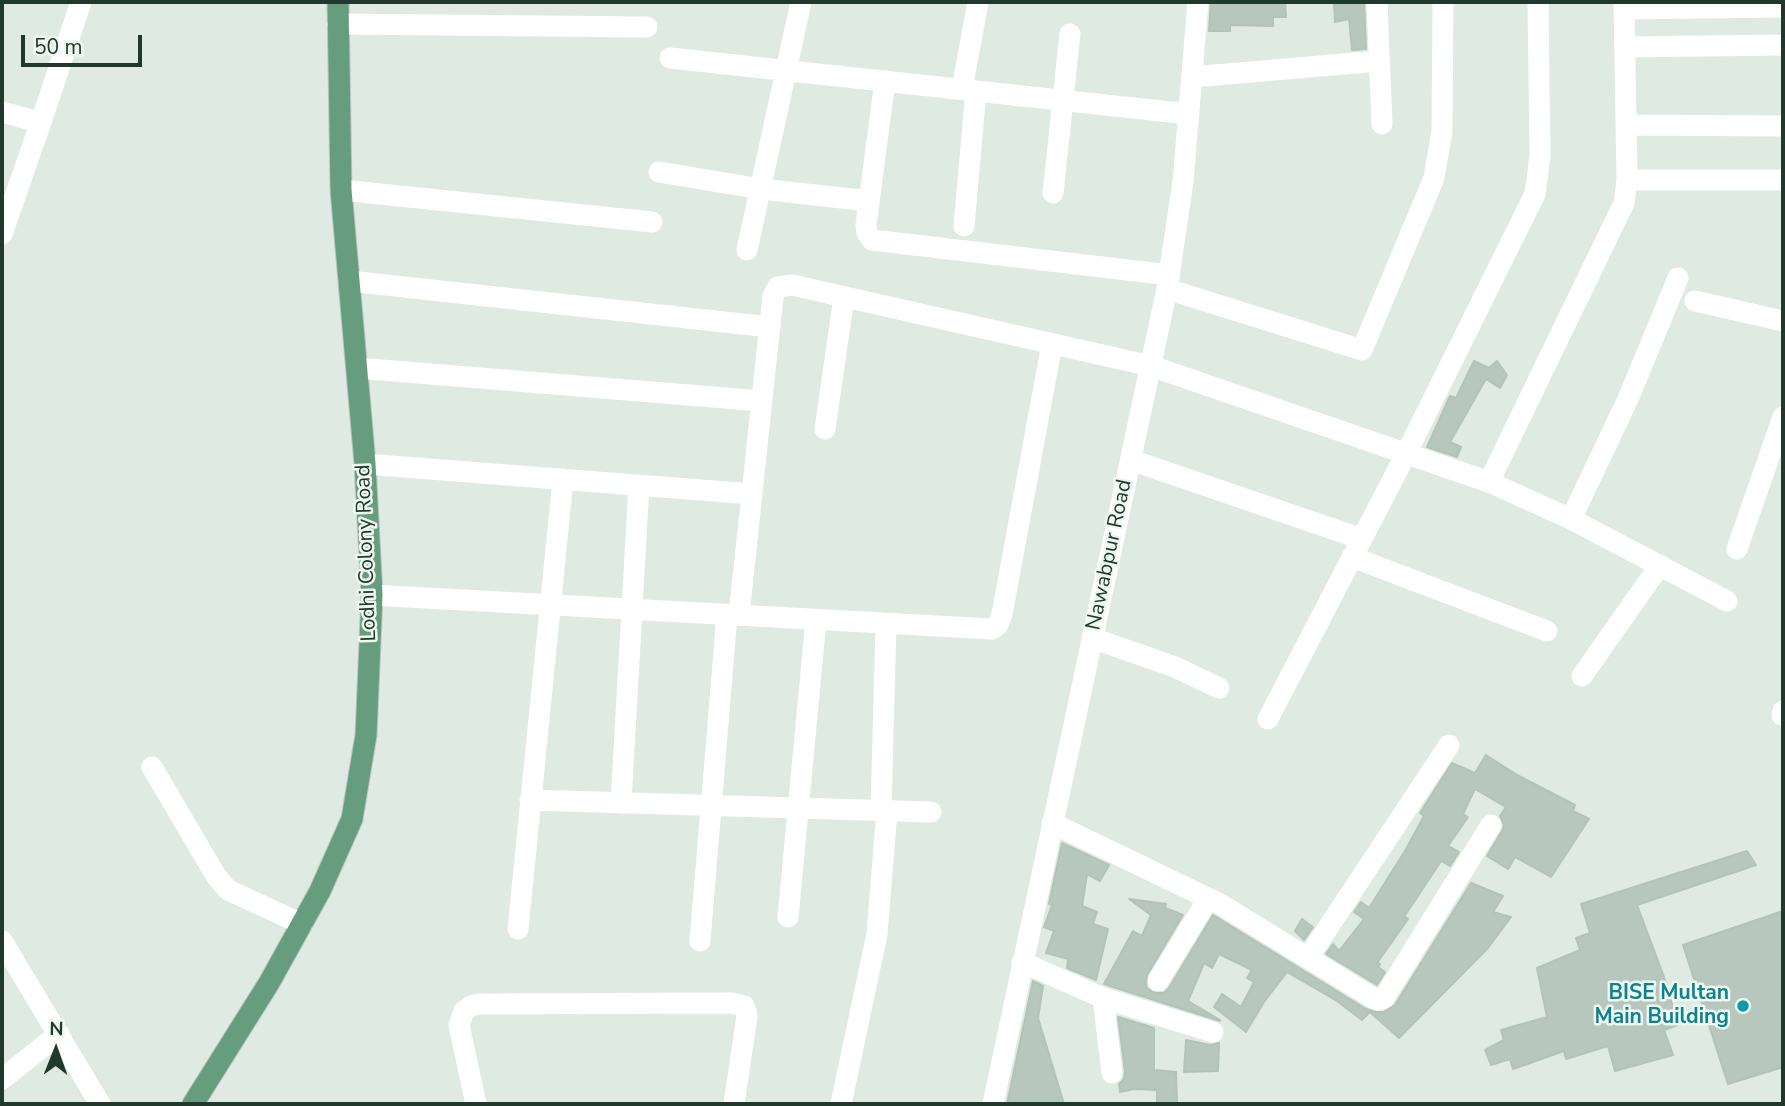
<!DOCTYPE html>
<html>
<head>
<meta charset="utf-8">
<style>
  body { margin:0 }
  #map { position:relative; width:1785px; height:1106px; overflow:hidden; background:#dfeae2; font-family:"Nunito Sans",sans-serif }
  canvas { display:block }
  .frame { position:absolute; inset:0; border:4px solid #21392c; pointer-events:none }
  .north { position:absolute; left:21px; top:1015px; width:70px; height:70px; -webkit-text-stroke:5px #eff7f1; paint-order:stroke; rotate:1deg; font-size:19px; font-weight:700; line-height:28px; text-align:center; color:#21392c }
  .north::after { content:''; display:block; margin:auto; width:24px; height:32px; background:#21392c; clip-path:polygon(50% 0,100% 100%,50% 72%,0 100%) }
  .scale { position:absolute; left:21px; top:35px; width:121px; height:32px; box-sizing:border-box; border:4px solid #21392c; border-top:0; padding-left:9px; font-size:21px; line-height:24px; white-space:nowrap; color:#21392c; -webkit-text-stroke:5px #eff7f1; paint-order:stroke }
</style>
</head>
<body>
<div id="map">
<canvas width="1785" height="1106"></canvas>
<div class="frame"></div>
<div class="north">N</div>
<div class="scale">50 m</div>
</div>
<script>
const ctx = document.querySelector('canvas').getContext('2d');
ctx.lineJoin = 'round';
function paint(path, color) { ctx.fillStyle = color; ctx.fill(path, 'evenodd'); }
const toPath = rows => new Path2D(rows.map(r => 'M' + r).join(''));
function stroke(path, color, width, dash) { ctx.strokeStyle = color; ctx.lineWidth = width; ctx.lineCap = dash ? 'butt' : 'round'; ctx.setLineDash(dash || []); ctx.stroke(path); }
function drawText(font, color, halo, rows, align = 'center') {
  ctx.font = font + ' "Nunito Sans",sans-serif'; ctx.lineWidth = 5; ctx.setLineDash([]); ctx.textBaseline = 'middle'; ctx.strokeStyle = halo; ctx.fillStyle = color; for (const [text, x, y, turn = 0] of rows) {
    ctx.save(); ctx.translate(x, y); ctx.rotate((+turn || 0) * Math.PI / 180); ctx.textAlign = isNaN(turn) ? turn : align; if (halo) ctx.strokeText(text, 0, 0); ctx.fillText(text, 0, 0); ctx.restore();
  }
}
const building = toPath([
  [1211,2,1285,2,1286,17,1273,17,1273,26,1230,25,1230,31,1209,31,1211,2],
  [1334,2,1364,2,1366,49,1352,50,1349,19,1335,22,1334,2],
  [1474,361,1489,368,1497,361,1507,375,1500,388,1486,379,1450,442,1461,447,1457,457,1427,447,1450,396,1456,398,1474,361],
  [1486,755,1517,775,1575,805,1573,811,1589,819,1551,877,1515,857,1508,869,1487,856,1502,831,1504,825,1500,816,1506,807,1475,789,1463,814,1468,817,1448,846,1459,852,1450,866,1441,861,1404,917,1408,919,1377,963,1380,964,1378,967,1385,972,1377,985,1326,954,1333,944,1339,951,1364,919,1354,912,1361,902,1369,908,1405,851,1424,816,1420,813,1452,763,1475,773,1486,755],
  [1062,843,1109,865,1100,881,1087,874,1082,906,1097,912,1093,924,1108,929,1096,980,1067,968,1068,959,1046,953,1054,931,1044,927,1052,905,1049,904,1062,843],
  [1747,851,1756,865,1637,905,1664,977,1678,1025,1664,1030,1673,1055,1615,1071,1608,1046,1566,1059,1564,1051,1513,1069,1510,1059,1491,1065,1485,1050,1504,1040,1501,1030,1547,1017,1537,968,1580,950,1576,938,1590,933,1581,904,1747,851],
  [1471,883,1503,896,1493,912,1511,917,1488,948,1399,1038,1370,1012,1362,1020,1337,1001,1287,972,1264,1002,1246,1032,1214,1007,1222,994,1241,1007,1254,982,1247,978,1252,970,1219,954,1212,968,1204,963,1188,1001,1220,1020,1220,1021,1104,984,1133,931,1142,936,1151,915,1129,899,1166,904,1165,908,1183,915,1147,975,1146,987,1152,992,1164,993,1169,988,1213,915,1366,1009,1375,1012,1384,1012,1395,1005,1471,883],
  [1783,911,1783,1067,1728,1084,1683,945,1783,911],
  [1302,919,1313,927,1304,940,1295,931,1302,919],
  [1033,981,1043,986,1038,1018,1064,1104,1007,1104,1033,981],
  [1118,1017,1154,1028,1154,1070,1176,1072,1177,1104,1157,1104,1157,1090,1134,1089,1120,1092,1119,1084,1124,1079,1125,1071,1118,1017],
  [1186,1040,1210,1045,1219,1043,1218,1071,1184,1072,1186,1040]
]);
paint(building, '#b8c7bd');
stroke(building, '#b2c3b7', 2);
const major = toPath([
  [193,1104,269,983,320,891,352,819,366,735,372,595,365,464,341,190,338,2]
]);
stroke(major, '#bcc4c0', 23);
stroke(toPath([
  [1377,2,1382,124],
  [1624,9,1783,7],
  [338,24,647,27],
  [1625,47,1783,45],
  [670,58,1189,114],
  [1192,77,1379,61],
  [885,81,866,225,867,233,872,240,1170,275],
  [962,89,978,2],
  [2,112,35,121,42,119,81,2],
  [1626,125,1783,126],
  [659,172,761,189,869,201],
  [1627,180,1783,180],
  [341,190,652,222],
  [1053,193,1070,34],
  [964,226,976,91],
  [2,234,42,119],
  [747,250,801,2],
  [349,281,770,327],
  [1167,289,1362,350,1434,178,1442,131,1443,2],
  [1695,301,1783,321],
  [357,368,762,401],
  [825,429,844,297],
  [1131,460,1362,539],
  [365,464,752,494],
  [1489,482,1624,203,1627,180,1624,2],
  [1571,519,1628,399,1678,278],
  [1737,549,1783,417],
  [1352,557,1547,631],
  [372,595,992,629,998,625,1002,614,1052,344],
  [739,615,773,296,778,287,792,285,1151,366,1489,482,1571,519,1727,601],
  [1092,638,1175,667,1219,688],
  [1582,676,1660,565],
  [1782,715,1783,711],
  [1268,719,1406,454,1535,194,1540,156,1538,2],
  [152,767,216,876,228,890,302,924],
  [530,800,931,812],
  [621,803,639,485],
  [881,810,886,624],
  [1052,823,1220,904,1373,998,1379,1000,1384,998,1491,825],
  [788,917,816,620],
  [518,929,563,479],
  [2,941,100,1104],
  [700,941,727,615],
  [1308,958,1449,745],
  [1022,962,1103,998,1213,1032],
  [1158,981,1208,899],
  [1103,998,1112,1073],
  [2,1079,59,1034],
  [476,1104,459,1025,464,1011,471,1006,479,1004,732,1003,744,1006,747,1016,734,1104],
  [841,1104,877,934,887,810],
  [993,1104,1167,289,1183,182,1198,2]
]), '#fff', 21);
stroke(major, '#669d7f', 21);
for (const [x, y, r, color] of [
  [1743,1006,7,"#0f9aa8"]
]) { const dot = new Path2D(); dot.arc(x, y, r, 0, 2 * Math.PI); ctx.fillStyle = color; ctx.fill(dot); stroke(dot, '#eff7f1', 2.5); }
drawText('21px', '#21392c', '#eff7f1', [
  ["Lodhi Colony Road",367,553,-92],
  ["Nawabpur Road",1110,555,-78]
]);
drawText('bold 21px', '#0d838f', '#eff7f1', [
  ["BISE Multan",1729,994],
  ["Main Building",1729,1018]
], 'right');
</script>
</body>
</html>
